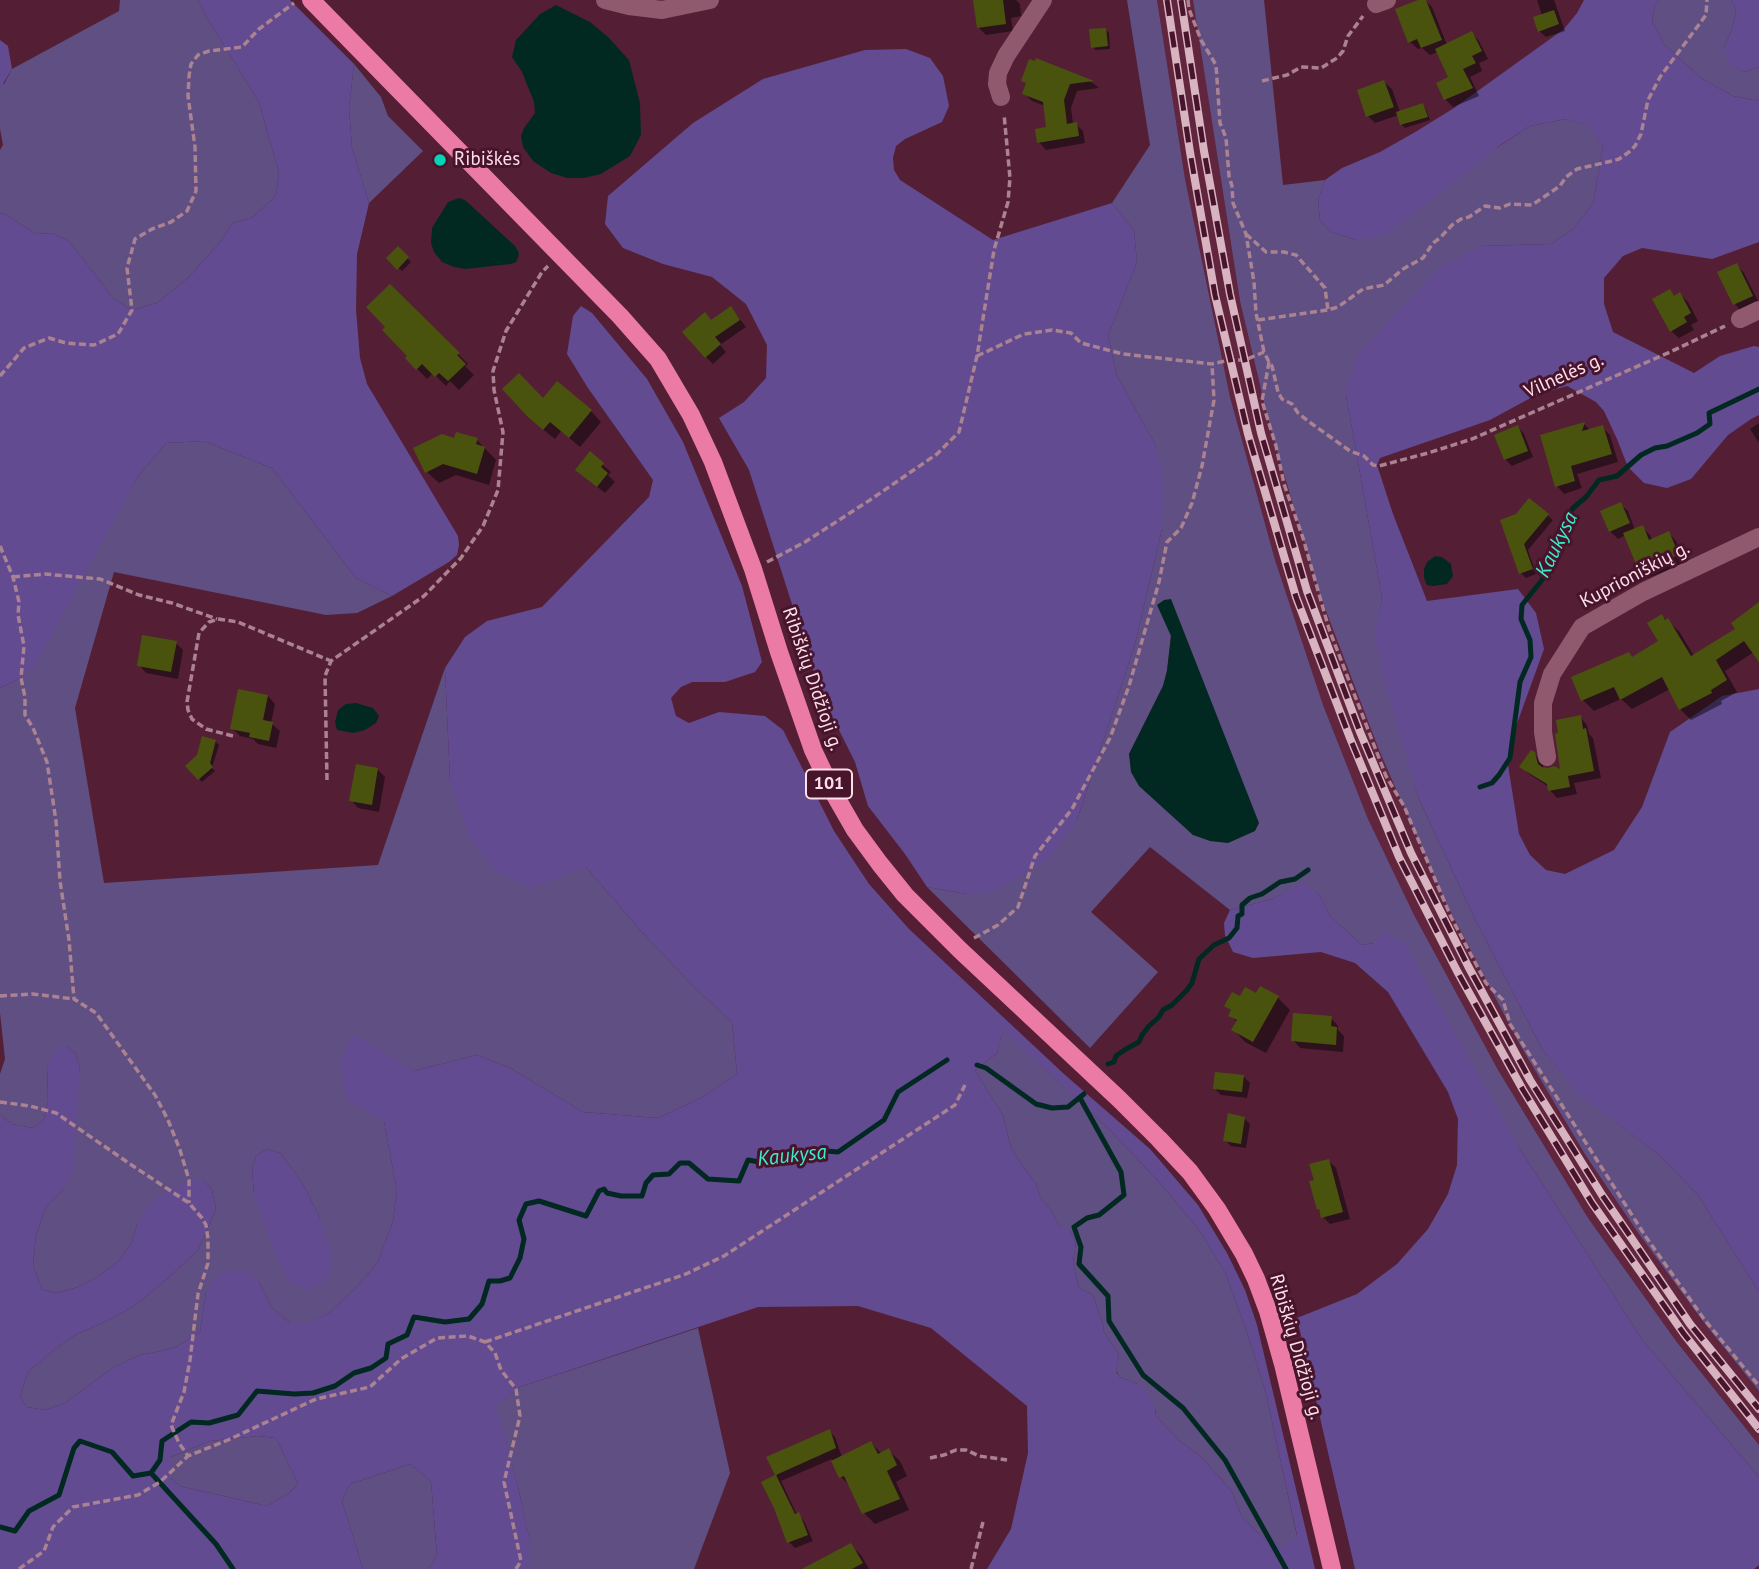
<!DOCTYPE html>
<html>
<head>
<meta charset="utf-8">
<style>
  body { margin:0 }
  canvas { display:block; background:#541f35 }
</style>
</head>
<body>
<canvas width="1759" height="1569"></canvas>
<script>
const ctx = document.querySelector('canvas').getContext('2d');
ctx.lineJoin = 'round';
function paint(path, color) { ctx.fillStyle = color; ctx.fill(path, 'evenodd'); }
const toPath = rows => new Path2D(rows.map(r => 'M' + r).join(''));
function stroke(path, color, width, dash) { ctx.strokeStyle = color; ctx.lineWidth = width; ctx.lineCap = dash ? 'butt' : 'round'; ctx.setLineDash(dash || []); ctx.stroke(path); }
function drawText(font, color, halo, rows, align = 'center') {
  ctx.font = font + ' "PT Sans",sans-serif'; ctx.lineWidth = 6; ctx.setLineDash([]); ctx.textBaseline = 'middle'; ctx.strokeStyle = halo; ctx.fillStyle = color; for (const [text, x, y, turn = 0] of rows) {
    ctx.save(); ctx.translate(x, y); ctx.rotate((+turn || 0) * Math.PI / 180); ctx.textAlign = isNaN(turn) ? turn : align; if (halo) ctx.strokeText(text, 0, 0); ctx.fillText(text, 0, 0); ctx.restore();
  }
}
paint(toPath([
  [1157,0,1193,0,1240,301,1270,427,1320,595,1379,750,1445,899,1520,1045,1586,1156,1639,1234,1705,1324,1759,1391,1759,1445,1676,1341,1588,1218,1498,1070,1414,915,1368,819,1323,705,1275,560,1230,397,1185,179]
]), '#62253e');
paint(toPath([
  [120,0,198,0,207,18,259,102,279,173,276,196,253,217,233,223,221,241,188,278,157,303,132,310,113,298,69,241,52,233,36,234,5,214,0,213,0,150,3,145,0,129,0,84,4,84,12,69,119,11],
  [1127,0,1157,0,1185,179,1230,397,1275,560,1323,705,1368,819,1414,915,1498,1070,1588,1218,1676,1341,1759,1445,1759,1477,1643,1341,1520,1149,1374,943,1362,945,1330,916,1319,894,1303,884,1272,899,1230,910,1150,847,1091,912,1158,972,1090,1048,927,887,966,894,1077,820,1135,644,1162,529,1155,444,1117,376,1108,336,1137,262,1134,230,1112,203,1150,145],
  [1171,636,1193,835,1129,754,1163,686,1167,671],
  [1193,0,1264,0,1283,185,1325,180,1318,200,1320,220,1331,232,1356,240,1530,126,1566,119,1590,126,1603,147,1593,204,1573,229,1551,244,1480,246,1346,395,1382,597,1376,637,1418,797,1474,917,1542,1049,1581,1096,1657,1153,1698,1195,1759,1292,1759,1391,1705,1324,1639,1234,1586,1156,1520,1045,1444,899,1379,750,1320,595,1270,427,1240,301],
  [1659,0,1731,0,1736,10,1732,29,1724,48,1743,72,1759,67,1759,101,1733,96,1701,78,1664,44,1652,21,1655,5],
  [354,64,381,97,388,116,423,151,369,203,352,148,349,108],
  [204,441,272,468,356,578,392,596,357,613,326,615,114,572,75,708,104,883,378,865,445,668,450,781,586,867,640,930,696,989,732,1022,737,1074,701,1098,658,1118,583,1112,510,1068,477,1055,414,1071,384,1122,397,1191,393,1221,378,1262,355,1289,330,1312,311,1323,290,1323,272,1308,259,1282,206,1292,200,1332,178,1346,161,1351,140,1355,114,1367,65,1403,45,1410,27,1407,20,1396,28,1372,50,1353,75,1335,107,1321,134,1306,165,1281,198,1250,216,1209,212,1190,204,1181,137,1224,132,1242,119,1261,96,1278,78,1287,56,1293,42,1289,33,1266,36,1235,46,1207,63,1190,80,1066,75,1053,67,1047,47,1065,48,1101,44,1119,33,1128,12,1124,0,1115,0,1074,5,1059,0,1013,0,688,21,678,138,476,166,443],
  [267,1149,280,1153,286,1160,304,1186,320,1218,254,1194,252,1170,256,1156],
  [1003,1029,1111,1131,1161,1184,1199,1230,1226,1274,1247,1333,1266,1393,1284,1477,1297,1536,1285,1549,1260,1535,1242,1517,1231,1490,1200,1456,1181,1442,1156,1416,1155,1408,1138,1384,1120,1377,1116,1371,1119,1355,1104,1332,1103,1324,1093,1295,1079,1288,1073,1263,1076,1242,1071,1232,1059,1226,1052,1211,1040,1197,1036,1183,1025,1169,1011,1148,1003,1115,975,1071,997,1053],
  [698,1328,730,1473,694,1569,530,1569,530,1542,519,1491,495,1406,520,1387],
  [258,1436,276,1438,298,1484,289,1493,267,1506,180,1486,171,1478,171,1457,210,1441],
  [410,1464,431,1481,437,1556,428,1569,363,1569,342,1501,350,1484]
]), '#5f4f83');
paint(toPath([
  [198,0,290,0,354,64,349,108,352,148,369,203,357,254,356,310,360,358,367,384,458,536,459,545,457,555,449,562,392,596,356,578,272,468,204,441,166,443,138,476,35,666,21,678,0,688,0,213,5,214,36,234,52,233,69,241,113,298,132,310,157,303,188,278,221,241,233,223,253,217,276,196,279,173,259,102,207,18],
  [1584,0,1659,0,1655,5,1652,21,1664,44,1701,78,1733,96,1759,101,1759,242,1712,259,1642,248,1623,256,1604,278,1604,304,1613,332,1694,373,1720,356,1754,346,1759,347,1759,415,1751,419,1728,435,1691,479,1667,488,1644,483,1628,467,1617,439,1604,411,1596,402,1567,386,1536,395,1490,420,1380,458,1377,465,1393,514,1427,601,1518,589,1536,613,1544,649,1515,729,1508,765,1519,834,1530,855,1546,870,1565,874,1614,850,1642,807,1670,732,1722,696,1759,689,1759,1292,1698,1195,1657,1153,1580,1096,1542,1049,1474,917,1418,797,1384,678,1375,637,1382,597,1346,395,1356,357,1438,269,1480,246,1551,244,1573,229,1593,204,1603,147,1589,126,1566,119,1530,126,1499,146,1387,235,1356,240,1331,232,1320,220,1318,200,1325,180,1342,168,1380,152,1417,131,1454,108,1564,29,1577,13],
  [1731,0,1759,0,1759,67,1743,72,1731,65,1724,48,1732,29,1736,10],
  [0,40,8,46,12,69,3,84,0,84],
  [906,49,930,58,943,76,949,106,942,122,905,139,896,146,893,158,894,170,900,180,993,240,1112,203,1134,230,1137,262,1108,336,1117,376,1155,444,1163,482,1162,529,1135,644,1077,820,1048,859,995,891,966,894,927,887,905,854,868,806,855,762,837,726,824,704,749,470,719,418,744,402,766,378,767,345,746,304,712,277,663,264,623,248,605,224,608,196,693,123,763,79,865,50],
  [581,306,592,313,647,379,683,442,742,586,762,662,755,672,725,682,692,682,681,687,671,698,676,716,689,723,719,712,765,716,783,730,834,831,869,884,909,929,1064,1074,1150,1149,1198,1205,1227,1253,1245,1290,1257,1325,1315,1569,987,1569,1011,1529,1028,1453,1027,1406,931,1328,858,1306,758,1307,520,1387,496,1406,519,1491,530,1541,530,1569,428,1569,437,1556,431,1481,410,1464,350,1484,342,1501,363,1569,0,1569,0,1115,12,1124,33,1128,44,1119,48,1101,47,1065,58,1048,67,1047,75,1053,80,1066,73,1170,63,1190,46,1207,36,1235,33,1266,42,1289,56,1293,78,1287,96,1278,119,1261,132,1242,137,1224,147,1206,156,1198,189,1180,204,1181,212,1190,216,1209,198,1250,165,1281,134,1306,107,1321,75,1335,50,1353,28,1372,20,1396,27,1407,45,1410,65,1403,114,1367,140,1355,161,1351,178,1346,200,1332,206,1292,213,1280,228,1271,249,1272,259,1282,272,1308,290,1323,310,1323,330,1312,355,1289,378,1262,393,1221,397,1191,384,1122,346,1099,340,1058,354,1035,414,1071,477,1055,510,1068,583,1112,658,1118,701,1098,737,1074,732,1022,696,989,640,930,586,867,531,888,498,872,470,838,450,781,445,668,465,637,487,621,542,607,649,497,653,480,588,388,567,354,573,316],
  [1003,1030,1111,1131,1161,1184,1199,1230,1226,1274,1247,1333,1266,1393,1284,1477,1297,1535,1285,1548,1260,1535,1242,1517,1231,1490,1200,1456,1181,1442,1156,1416,1155,1408,1147,1392,1138,1384,1120,1377,1116,1372,1119,1355,1104,1332,1103,1324,1093,1295,1079,1288,1073,1263,1076,1242,1071,1232,1066,1228,1059,1226,1052,1211,1040,1197,1036,1183,1025,1169,1011,1148,1003,1115,975,1071,997,1053],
  [258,1436,276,1438,298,1484,289,1493,267,1506,180,1486,171,1478,171,1457,210,1441],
  [1303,883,1319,894,1330,916,1362,945,1374,943,1386,931,1405,944,1520,1149,1643,1341,1759,1477,1759,1565,1754,1569,1355,1569,1297,1318,1357,1294,1397,1264,1428,1229,1448,1194,1457,1165,1458,1119,1448,1092,1388,992,1355,963,1321,952,1253,958,1233,952,1225,935,1224,923,1230,910,1272,899],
  [267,1149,280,1153,286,1160,304,1186,320,1218,327,1240,332,1261,329,1277,322,1284,307,1289,295,1285,288,1278,279,1264,254,1194,252,1170,256,1156]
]), '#624b91');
paint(toPath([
  [556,5,590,22,608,37,629,60,640,103,641,135,630,156,601,174,584,178,567,178,551,173,533,161,523,147,521,136,524,128,535,113,534,102,522,72,512,57,516,40,540,14],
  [459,198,465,200,515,246,519,253,518,258,516,262,511,264,465,269,454,267,442,262,434,252,431,243,432,228,448,202],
  [1435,556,1442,557,1451,564,1453,576,1447,584,1433,586,1427,585,1424,578,1424,569,1427,562],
  [1171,599,1259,823,1255,831,1228,843,1210,841,1193,835,1139,786,1131,772,1129,754,1163,686,1167,671,1171,636,1157,605,1164,600],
  [356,703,373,708,379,716,376,723,365,730,353,733,337,730,335,722,338,710,346,704]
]), '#012921');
paint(toPath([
  [980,0,1016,0,1020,4,1021,16,1011,18,1013,31,986,35,978,27],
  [1423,0,1425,0,1432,7,1447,45,1472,33,1479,41,1488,59,1479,63,1482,71,1470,77,1479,96,1453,107,1445,99,1451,77,1438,52,1430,55,1422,48,1418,49,1410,42],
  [1537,0,1554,0,1565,31,1546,37,1539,31,1542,16],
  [1106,30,1109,33,1110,49,1096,50,1092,47],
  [1037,60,1093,83,1099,88,1077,91,1071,108,1073,124,1076,124,1083,131,1085,143,1046,150,1039,142,1048,128,1045,106,1032,101,1024,93,1027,85,1023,80],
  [1384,82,1392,89,1400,112,1423,105,1426,109,1430,120,1405,128,1402,125,1399,115,1375,123,1368,116],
  [398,249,411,262,402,271,388,258],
  [1737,265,1744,273,1759,303,1742,312,1735,304,1719,273],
  [390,286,468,364,465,366,474,375,459,390,450,381,446,386,433,373,427,379,407,358,409,356,387,327],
  [1670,292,1675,297,1680,294,1688,302,1698,321,1691,325,1694,330,1679,338,1671,331],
  [731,308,746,327,720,345,726,352,713,364,706,357,712,321],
  [543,400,591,411,601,422,580,447,561,431,555,439,540,427],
  [1759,423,1759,443,1750,429],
  [1584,424,1591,431,1602,427,1610,435,1618,462,1577,474,1582,488,1564,494,1557,486],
  [1518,427,1524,434,1533,457,1512,466,1505,459],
  [456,440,477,440,496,460,489,485,456,475,439,483,427,472],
  [590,454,611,472,608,475,615,482,605,493,585,477],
  [1530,500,1553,520,1528,550,1536,574,1526,578,1521,573,1517,516],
  [1620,504,1628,511,1635,530,1642,527,1650,535,1652,540,1669,533,1676,541,1685,563,1648,578,1640,570,1626,535,1618,539,1610,531],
  [1759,604,1759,659,1754,652,1725,671,1737,692,1721,701,1722,704,1691,720,1680,709,1670,689,1632,709,1621,699,1594,711,1583,700,1633,658,1660,641,1662,616,1679,631,1694,656,1738,629],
  [176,643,183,650,178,679,146,673,139,665],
  [268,696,275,704,271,723,280,731,276,748,258,744,253,739,240,736,232,728],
  [1580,717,1587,725,1589,734,1593,738,1601,778,1574,783,1577,794,1557,798,1550,790,1549,787,1529,774,1522,767,1534,754,1542,762,1544,769,1562,773],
  [215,741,219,745,212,768,215,771,202,782,187,766],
  [377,769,385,777,379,812,358,808,351,800],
  [1257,996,1278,998,1290,1010,1266,1053,1245,1042,1234,1030,1238,1023,1230,1015,1232,1012,1226,1005,1240,998],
  [1331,1018,1338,1026,1338,1030,1344,1036,1343,1052,1300,1048,1293,1040],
  [1244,1077,1250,1083,1247,1098,1221,1095,1215,1089],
  [1244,1118,1250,1124,1246,1148,1231,1146,1225,1140],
  [1329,1161,1336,1168,1350,1219,1330,1224,1323,1217,1318,1209,1316,1181],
  [829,1431,835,1437,842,1457,871,1443,882,1454,889,1451,900,1461,907,1476,896,1482,909,1510,875,1524,864,1513,851,1487,841,1477,832,1459,781,1481,797,1515,798,1514,804,1521,813,1541,795,1548,789,1542,764,1483,777,1476,768,1458],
  [850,1545,861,1555,869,1569,806,1569]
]), '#0007');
stroke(toPath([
  [1480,787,1492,783,1499,775,1510,758,1520,682,1531,657,1530,640,1521,619,1522,605,1542,580,1546,569,1550,551,1564,521,1573,508,1586,497,1599,480,1617,476,1641,455,1655,448,1667,446,1697,433,1710,424,1709,413,1759,389],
  [1108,1064,1114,1062,1116,1056,1126,1049,1139,1042,1142,1035,1149,1026,1159,1017,1163,1010,1172,1005,1187,990,1192,983,1199,959,1214,945,1229,938,1237,928,1238,916,1242,914,1242,905,1250,898,1262,894,1280,882,1295,879,1308,870],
  [977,1065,986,1068,1036,1104,1052,1108,1068,1107,1084,1094],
  [1080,1098,1121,1172,1124,1195,1099,1215,1087,1218,1074,1227,1081,1247,1079,1264,1108,1296,1109,1321,1143,1375,1183,1408,1225,1460,1286,1569],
  [151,1473,216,1544,233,1569],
  [0,1527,15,1531,29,1511,59,1495,74,1448,80,1441,112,1452,133,1476,151,1473,160,1460,162,1441,191,1422,209,1423,238,1415,257,1391,294,1394,313,1393,335,1386,354,1373,371,1368,386,1358,388,1344,407,1335,414,1317,445,1322,469,1319,482,1304,489,1281,500,1281,510,1278,520,1258,524,1239,519,1220,526,1204,539,1201,586,1216,599,1191,604,1189,607,1193,621,1196,642,1196,646,1183,653,1175,669,1174,680,1163,689,1163,708,1179,739,1181,748,1160,765,1163,779,1158,798,1157,815,1150,838,1152,884,1120,898,1092,947,1060]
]), '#012921', 5);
paint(toPath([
  [973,0,1003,0,1006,24,977,28],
  [1418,0,1426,0,1442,40,1421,48,1417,39,1408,43,1395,9],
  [1554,10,1559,24,1538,32,1533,17],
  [1106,28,1108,46,1091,48,1089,29],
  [1472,31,1482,51,1472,56,1476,63,1463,69,1473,88,1444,100,1436,83,1448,77,1435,49],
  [1036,58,1094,81,1070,84,1064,100,1067,124,1077,122,1079,136,1037,143,1035,129,1046,127,1043,102,1022,94,1026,83,1021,81,1029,59,1035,61],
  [1384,80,1394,107,1366,117,1357,90],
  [1423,103,1428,117,1400,125,1396,112],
  [398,246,409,257,397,270,386,258],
  [1737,263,1753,296,1733,305,1717,272],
  [390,284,460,353,457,355,466,364,448,381,439,373,435,377,422,364,416,370,405,358,407,356,382,330,385,327,366,307],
  [1670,289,1674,296,1680,292,1691,313,1684,317,1687,322,1670,332,1652,299],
  [731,306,740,320,715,337,721,344,705,358,682,332,705,312,711,320],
  [519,373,543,398,557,381,592,410,569,438,550,422,543,430,527,416,502,389],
  [1585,422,1582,431,1603,425,1612,454,1571,466,1575,481,1555,487,1540,435],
  [1518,425,1528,451,1504,460,1494,435],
  [456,432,478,438,476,444,485,447,477,474,443,464,425,473,413,448,442,434,454,438],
  [590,451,604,463,601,467,608,473,597,487,575,470],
  [1529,498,1549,514,1524,544,1533,569,1519,574,1500,520,1516,514],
  [1621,502,1630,523,1609,532,1600,511],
  [1643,525,1649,540,1669,531,1679,555,1639,571,1623,533],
  [1759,602,1759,662,1744,641,1716,660,1727,680,1711,690,1712,693,1679,710,1662,677,1620,700,1614,687,1581,701,1571,677,1629,652,1632,657,1658,641,1647,623,1662,614,1665,620,1668,618,1691,656,1735,629,1731,623],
  [142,635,177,641,171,672,137,666],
  [238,689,268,695,263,720,273,722,269,741,249,737,250,733,230,729],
  [1581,715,1583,729,1586,728,1594,771,1568,776,1570,787,1548,791,1547,784,1519,767,1531,750,1535,752,1538,764,1542,767,1548,768,1554,766,1560,769,1555,734,1558,733,1556,720],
  [202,736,216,740,210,763,213,767,198,780,185,766,197,755],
  [356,764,378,768,372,805,349,801],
  [1260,986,1279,996,1253,1042,1231,1030,1237,1020,1228,1016,1231,1010,1224,1006,1232,992,1240,996,1245,987,1256,993],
  [1293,1013,1332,1016,1331,1026,1337,1027,1336,1045,1291,1041],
  [1215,1072,1244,1075,1242,1092,1213,1089],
  [1228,1113,1245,1117,1241,1144,1223,1141],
  [1329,1159,1343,1212,1321,1218,1319,1209,1317,1210,1309,1181,1314,1180,1309,1164],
  [830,1429,836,1448,776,1475,795,1514,799,1512,808,1535,787,1543,774,1508,761,1482,775,1475,766,1457],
  [871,1441,878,1454,889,1448,897,1465,887,1471,900,1499,862,1514,844,1476,839,1478,831,1461],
  [851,1543,863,1563,852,1569,802,1569]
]), '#4a530e');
stroke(toPath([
  [1188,0,1189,9,1201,40,1216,65,1220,123,1226,138,1229,176,1232,186,1233,203,1246,234,1254,282,1256,313,1264,352],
  [1262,81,1287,75,1301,67,1321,68,1337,58,1343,51,1348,36,1363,16],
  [1246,234,1266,252,1284,252,1296,255,1325,288,1328,310,1338,307,1363,289,1384,285,1403,269,1423,258,1433,243,1440,238,1452,225,1461,219,1469,217,1485,206,1500,208,1510,204,1532,205,1560,186,1566,177,1577,169,1612,161,1619,159,1629,152,1635,146,1641,134,1648,100,1660,77,1706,15,1707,0],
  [1258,320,1328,310],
  [977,356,1024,334,1052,330,1071,333,1081,343,1123,354,1212,364,1230,360,1245,360,1264,352,1269,362,1272,366,1278,392,1282,399,1292,404,1298,413,1308,421,1350,451,1364,456,1373,465,1379,466,1428,453,1472,439,1670,352,1725,326],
  [1269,362,1262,401,1276,446,1284,484,1303,538,1329,629,1386,776,1404,806,1451,917,1486,983,1503,1000,1510,1024,1646,1237,1704,1319,1759,1386],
  [0,376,24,348,49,338,66,343,94,345,118,334,132,310,127,268,135,239,152,229,171,222,187,211,196,191,195,147,188,96,189,76,191,64,198,55,209,51,242,47,259,29,294,3],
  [0,546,13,577,19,602,18,615,24,646,21,678,25,697,25,715,33,728,47,762,56,821,60,881,69,940,74,999,96,1013,155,1095,168,1120,180,1150,189,1180,189,1203],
  [767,562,805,542,870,500,937,454,959,432,977,356,994,250,1008,202,1010,178,1004,114],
  [13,577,45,574,100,579,139,595,172,603,217,619],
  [233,736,206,729,192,719,188,710,187,702,199,633,209,622,218,619,238,622,331,661],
  [327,780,325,676,331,661,424,596,461,558,483,526,498,490,503,432,494,390,493,371,506,331,542,272,548,266],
  [974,938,998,925,1018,907,1035,856,1072,809,1110,738,1129,686,1159,582,1167,542,1181,528,1192,503,1202,466,1214,400,1212,364],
  [0,996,33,994,74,999],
  [0,1102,30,1106,56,1113,133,1166,189,1203,202,1218,206,1225,208,1239,208,1263,198,1294,190,1360,184,1392,171,1425,179,1443,188,1456,228,1440,316,1399,370,1387,401,1359,437,1338,468,1336,485,1342,495,1353,501,1370,516,1389,520,1416,504,1482,521,1561,516,1569],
  [485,1342,686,1274,724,1256,955,1105,965,1085],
  [930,1458,944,1455,956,1450,966,1450,979,1456,1007,1460],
  [19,1569,44,1551,53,1527,73,1507,138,1495,160,1482,188,1456],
  [971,1569,983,1522]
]), '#ab8291', 3.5, [7, 3.5]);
stroke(toPath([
  [605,0,629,6,662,10,710,0],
  [1376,4,1387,0],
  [1001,97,997,84,998,73,1006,56,1043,0],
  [1740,319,1759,310],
  [1547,757,1543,732,1543,703,1552,674,1582,627,1643,592,1759,537]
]), '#91596d', 18);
stroke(toPath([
  [311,0,620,316,658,359,691,415,713,462,753,569,779,652,813,750,832,790,855,830,880,864,905,895,960,950,1119,1099,1159,1139,1190,1172,1217,1209,1244,1254,1256,1279,1268,1311,1283,1364,1332,1569]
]), '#eb7aa5', 18);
const rail = toPath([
  [1167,0,1190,152,1215,295,1248,434,1296,597,1350,738,1399,857,1457,971,1523,1090,1592,1203,1684,1334,1759,1429],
  [1181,0,1204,151,1230,294,1261,433,1307,591,1360,732,1411,853,1468,966,1530,1080,1602,1195,1690,1324,1759,1409]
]);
stroke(rail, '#d7b4c0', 8);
stroke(rail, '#48142b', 5, [16]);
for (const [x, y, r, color] of [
  [440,160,7,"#04d5b6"]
]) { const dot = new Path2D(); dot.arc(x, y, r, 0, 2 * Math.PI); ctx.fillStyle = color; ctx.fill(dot); stroke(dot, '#48142b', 2.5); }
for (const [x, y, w] of [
  [829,784,46]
]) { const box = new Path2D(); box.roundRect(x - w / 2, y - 14.5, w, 29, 5); ctx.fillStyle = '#48142b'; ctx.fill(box); stroke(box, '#fcdfe8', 2); }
drawText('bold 18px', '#fcdfe8', null, [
  ["101",829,784]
]);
drawText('19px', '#fcdfe8', '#48142b', [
  ["Ribiškės",454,160]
], 'left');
drawText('19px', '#fcdfe8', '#48142b', [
  ["Vilnelės g.",1564,376,-24],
  ["Kuprioniškių g.",1635,575,-28],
  ["Ribiškių Didžioji g.",812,679,71],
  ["Ribiškių Didžioji g.",1296,1347,74]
]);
drawText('italic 21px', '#3feacb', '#48142b', [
  ["Kaukysa",1557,545,-64],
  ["Kaukysa",792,1156,-6]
]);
</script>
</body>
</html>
